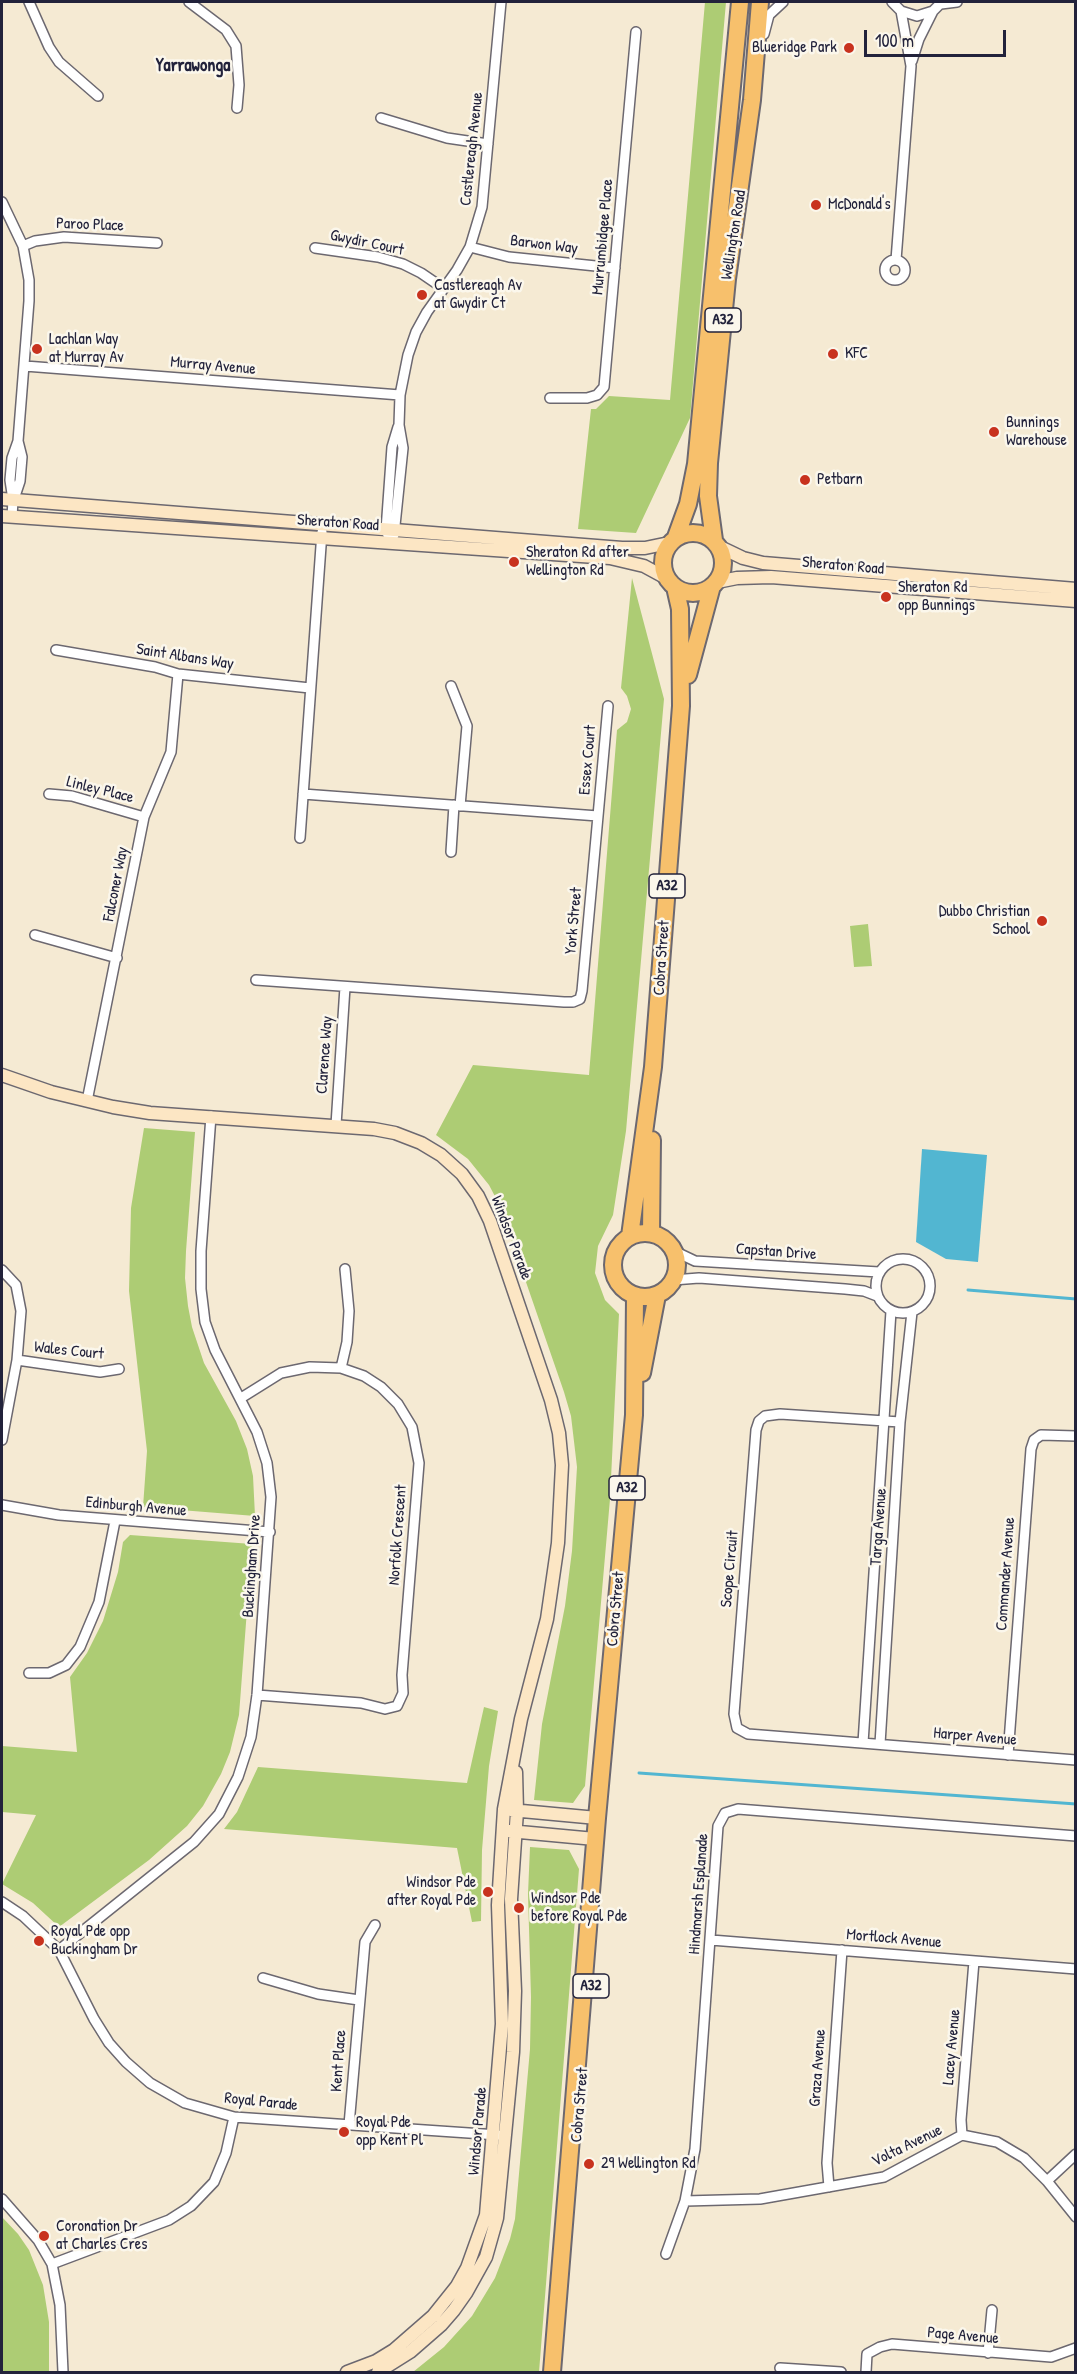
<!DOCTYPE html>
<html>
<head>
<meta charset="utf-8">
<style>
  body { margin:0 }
  #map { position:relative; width:1077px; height:2374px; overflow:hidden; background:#f5ead3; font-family:"Patrick Hand",sans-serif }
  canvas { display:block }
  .frame { position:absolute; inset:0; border:3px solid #22223b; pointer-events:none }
  .scale { position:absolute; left:864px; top:30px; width:142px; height:27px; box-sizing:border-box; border:3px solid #22223b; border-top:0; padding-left:8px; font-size:18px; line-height:21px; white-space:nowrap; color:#22223b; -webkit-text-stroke:4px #fbf7ec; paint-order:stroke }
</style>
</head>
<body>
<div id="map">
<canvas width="1077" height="2374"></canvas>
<div class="frame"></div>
<div class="scale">100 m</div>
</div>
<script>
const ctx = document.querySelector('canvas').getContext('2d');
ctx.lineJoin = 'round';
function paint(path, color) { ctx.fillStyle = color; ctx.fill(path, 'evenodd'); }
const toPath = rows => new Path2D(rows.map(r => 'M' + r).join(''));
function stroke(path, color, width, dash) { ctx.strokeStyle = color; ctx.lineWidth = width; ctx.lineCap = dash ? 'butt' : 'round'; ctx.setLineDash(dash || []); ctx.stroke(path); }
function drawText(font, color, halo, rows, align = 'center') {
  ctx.font = font + ' "Patrick Hand",sans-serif'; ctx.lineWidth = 5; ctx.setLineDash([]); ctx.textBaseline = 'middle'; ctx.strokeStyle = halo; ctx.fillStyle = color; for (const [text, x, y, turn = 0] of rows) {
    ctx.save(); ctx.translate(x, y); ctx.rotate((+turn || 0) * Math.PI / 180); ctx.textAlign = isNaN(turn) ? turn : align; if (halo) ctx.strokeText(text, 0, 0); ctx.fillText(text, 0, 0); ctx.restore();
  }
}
paint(toPath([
  [705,2,726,2,690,418,636,533,578,529,591,409,596,409,609,396,670,400],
  [632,578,664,699,626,1131,613,1215,598,1246,595,1273,605,1300,619,1314,610,1499,585,1786,573,1803,534,1800,542,1724,565,1606,572,1551,577,1467,571,1416,564,1392,499,1204,489,1185,468,1159,436,1135,473,1065,589,1075,617,730,627,722,631,709,627,696,621,688],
  [868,924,872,966,854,967,850,926],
  [144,1128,195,1132,186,1251,185,1278,188,1306,192,1327,204,1363,236,1421,247,1449,253,1476,255,1516,143,1507,147,1451,129,1291,131,1208],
  [130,1535,252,1544,239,1715,230,1752,221,1774,203,1806,187,1826,149,1860,59,1927,33,1903,2,1884,36,1815,2,1812,2,1746,77,1752,70,1677,87,1653,103,1621,118,1572,123,1542],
  [484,1707,498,1711,489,1766,482,1850,481,1921,472,1922,457,1848,224,1829,237,1812,258,1767,467,1783],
  [530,1847,569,1850,579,1869,539,2372,413,2372,444,2347,472,2316,495,2278,510,2239,515,2219,530,2049,531,1997,528,1894],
  [2,2217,18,2234,29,2250,43,2285,49,2322,49,2372,2,2372]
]), '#adcc74');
paint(toPath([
  [922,1149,987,1155,978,1262,946,1259,916,1242]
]), '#52b6d1');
stroke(toPath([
  [968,1290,1076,1299],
  [639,1773,1076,1804]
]), '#52b6d1', 3);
const street = toPath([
  [29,2,49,47,59,62,98,96],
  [189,2,226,30,236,46,239,85,237,108],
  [892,2,901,11,917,16,933,11,942,2],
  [941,4,957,2],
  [764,34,769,15,783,2],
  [912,61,919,39,933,11],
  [381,118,447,138,488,144],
  [2,202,23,246,29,280,29,301,18,441,12,458,10,480,13,500,12,517],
  [23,246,35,241,64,237,157,243],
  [470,247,509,257,615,268],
  [315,248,378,257,403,264,421,273,443,288],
  '885 270a10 10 0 1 1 20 0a10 10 0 1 1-20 0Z',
  [896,260,911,66,901,11],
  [25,366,400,395],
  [550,398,587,398,597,395,604,387,636,32],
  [14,499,20,481,22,457,18,441],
  [388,535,386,530,392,447,398,427],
  [394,535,403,448,399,425,400,395,408,355,416,332,427,312,457,270,470,247,482,207,501,2],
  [56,650,155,667,178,674,310,688],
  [451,686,467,726,460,806],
  [49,794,72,796,144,817],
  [598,816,608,706],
  [300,838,322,532],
  [451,852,454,805],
  [35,935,117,958],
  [256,980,564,1002,573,1002,580,999,582,991,598,816,303,794],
  [87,1101,144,817,171,752,178,674],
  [336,1125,345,987],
  [674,1251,695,1261,879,1272],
  '876 1286a27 27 0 1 1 54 0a27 27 0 1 1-54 0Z',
  [2,1270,16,1285,21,1311,17,1360,2,1440],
  [673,1280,699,1278,845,1289,864,1291,877,1296],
  [17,1360,100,1372,119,1369],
  [341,1368,347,1342,349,1311,345,1269],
  [241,1398,281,1373,310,1367,341,1368,364,1376,381,1387,398,1404,412,1427,419,1463,402,1675,403,1693,397,1706,385,1709,361,1703,257,1695],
  [900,1422,780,1414,765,1416,759,1421,756,1430,734,1714,737,1728,748,1734,1076,1760],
  [2,1505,59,1515,270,1532],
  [29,1673,49,1673,66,1665,80,1647,99,1602,115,1521],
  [863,1743,891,1311],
  [880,1744,900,1422,912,1312],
  [1008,1755,1031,1449,1034,1440,1041,1435,1076,1436],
  [2,1902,23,1916,59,1950,94,2019,109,2043,126,2062,150,2083,185,2103,234,2117,498,2135],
  [711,1940,1076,1969],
  [59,1950,194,1842,219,1814,238,1777,251,1737,257,1695,271,1497,267,1463,257,1432,215,1350,205,1322,201,1289,201,1251,211,1116],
  [263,1978,318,1994,359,2000],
  [349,2125,365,1942,375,1925],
  [962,2135,961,2120,974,1961],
  [1047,2181,1076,2154],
  [829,2187,827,2163,842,1950],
  [2,2199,38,2240,52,2264,60,2305,63,2372],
  [685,2201,760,2199,884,2177,962,2135,997,2142,1024,2158,1047,2181,1076,2217],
  [666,2254,685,2201,695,2149,718,1826,725,1813,738,1809,1076,1836],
  [52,2264,169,2220,191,2206,214,2182,226,2153,234,2117],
  [988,2353,992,2310],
  [780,2368,841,2372],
  [866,2372,867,2354,880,2347,892,2344,1051,2357,1076,2348]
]);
const secondary = toPath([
  [2,499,622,548,645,548,669,543],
  [2,516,610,558,644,566,668,579],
  [720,547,743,558,763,563,1076,589],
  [717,582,737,578,771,577,1076,601],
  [2,1075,51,1092,113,1107,150,1113,374,1129,395,1133,421,1143,441,1155,462,1174,478,1196,490,1221,551,1400,559,1433,562,1465,558,1543,547,1619,521,1719,504,1809,498,1905,502,2024,486,2215,467,2268,457,2286,433,2316,394,2350,376,2361,347,2372],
  [511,1810,597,1818],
  [509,1831,595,1839],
  [378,2372,410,2352,441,2325,454,2310,466,2293,486,2257,497,2218,513,2052,515,1991,511,1899,517,1811,516,1772]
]);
const highway = toPath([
  '663 563a30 30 0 1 1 60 0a30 30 0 1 1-60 0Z',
  [676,537,688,504,696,464,740,2],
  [714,540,708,496,709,463,727,279,752,100,760,2],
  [688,675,712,586],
  '613 1265a32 32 0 1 1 64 0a32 32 0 1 1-64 0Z',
  [651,1233,652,1140],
  [630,1236,653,1067,681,706,680,609,675,587],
  [642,1373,657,1295],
  [552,2372,597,1818,634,1415,635,1296]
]);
stroke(street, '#6c6870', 12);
stroke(secondary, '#6c6870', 15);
stroke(highway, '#6c6870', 20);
stroke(street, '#fff', 9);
stroke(secondary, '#fce6c4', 12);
stroke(highway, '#f7c06c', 16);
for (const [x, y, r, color] of [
  [849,48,6,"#c8321e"],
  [816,205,6,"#c8321e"],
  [422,295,6,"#c8321e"],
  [37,349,6,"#c8321e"],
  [833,354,6,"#c8321e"],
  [994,432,6,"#c8321e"],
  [805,480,6,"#c8321e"],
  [514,562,6,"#c8321e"],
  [886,597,6,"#c8321e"],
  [1042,921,6,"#c8321e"],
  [488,1892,6,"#c8321e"],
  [519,1908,6,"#c8321e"],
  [39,1941,6,"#c8321e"],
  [344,2132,6,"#c8321e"],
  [589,2164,6,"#c8321e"],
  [44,2236,6,"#c8321e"]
]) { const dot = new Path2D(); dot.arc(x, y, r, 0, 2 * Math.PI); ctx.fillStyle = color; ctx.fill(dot); stroke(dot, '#fbf7ec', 2); }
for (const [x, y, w] of [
  [723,320,36],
  [667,886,36],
  [627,1488,36],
  [591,1986,36]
]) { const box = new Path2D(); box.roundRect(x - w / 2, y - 12, w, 24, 4.5); ctx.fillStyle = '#fbf7ec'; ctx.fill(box); stroke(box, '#22223b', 1.5); }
drawText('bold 15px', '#22223b', null, [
  ["A32",723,320],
  ["A32",667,886],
  ["A32",627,1488],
  ["A32",591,1986]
]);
drawText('16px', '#22223b', '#fbf7ec', [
  ["Blueridge Park",837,48,"right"],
  ["McDonald's",828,205],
  ["Castlereagh Av",434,286],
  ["at Gwydir Ct",434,304],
  ["Lachlan Way",49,340],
  ["at Murray Av",49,358],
  ["KFC",845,354],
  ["Bunnings",1006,423],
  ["Warehouse",1006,441],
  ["Petbarn",817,480],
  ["Sheraton Rd after",526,553],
  ["Wellington Rd",526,571],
  ["Sheraton Rd",898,588],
  ["opp Bunnings",898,606],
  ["Dubbo Christian",1030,912,"right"],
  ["School",1030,930,"right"],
  ["Windsor Pde",476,1883,"right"],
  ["after Royal Pde",476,1901,"right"],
  ["Windsor Pde",531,1899],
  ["before Royal Pde",531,1917],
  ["Royal Pde opp",51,1932],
  ["Buckingham Dr",51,1950],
  ["Royal Pde",356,2123],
  ["opp Kent Pl",356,2141],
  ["29 Wellington Rd",601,2164],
  ["Coronation Dr",56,2227],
  ["at Charles Cres",56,2245]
], 'left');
drawText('16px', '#22223b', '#fbf7ec', [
  ["Castlereagh Avenue",472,149,-84],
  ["Paroo Place",90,225,2],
  ["Wellington Road",734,235,-81],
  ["Murrumbidgee Place",603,237,-85],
  ["Gwydir Court",367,243,12],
  ["Barwon Way",544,245,7],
  ["Murray Avenue",213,366,5],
  ["Sheraton Road",338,523,4],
  ["Sheraton Road",843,566,5],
  ["Saint Albans Way",185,657,9],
  ["Essex Court",588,760,-85],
  ["Linley Place",100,790,14],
  ["Falconer Way",116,884,-79],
  ["York Street",574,921,-85],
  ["Cobra Street",662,958,-86],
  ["Clarence Way",325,1055,-86],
  ["Windsor Parade",511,1238,69],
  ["Capstan Drive",776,1252,4],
  ["Wales Court",69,1351,6],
  ["Edinburgh Avenue",136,1507,5],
  ["Targa Avenue",879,1527,-86],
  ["Norfolk Crescent",398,1535,-86],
  ["Buckingham Drive",252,1566,-86],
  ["Scope Circuit",730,1569,-85],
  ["Commander Avenue",1006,1574,-86],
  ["Cobra Street",616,1609,-85],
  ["Harper Avenue",975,1737,5],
  ["Hindmarsh Esplanade",699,1894,-86],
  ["Mortlock Avenue",894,1939,5],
  ["Lacey Avenue",952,2047,-85],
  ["Kent Place",339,2061,-86],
  ["Graza Avenue",818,2068,-86],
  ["Royal Parade",261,2102,6],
  ["Cobra Street",580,2105,-85],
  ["Windsor Parade",478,2131,-85],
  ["Volta Avenue",907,2146,-26],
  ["Page Avenue",963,2336,5]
]);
drawText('bold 18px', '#22223b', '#fbf7ec', [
  ["Yarrawonga",193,66]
]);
</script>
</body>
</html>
